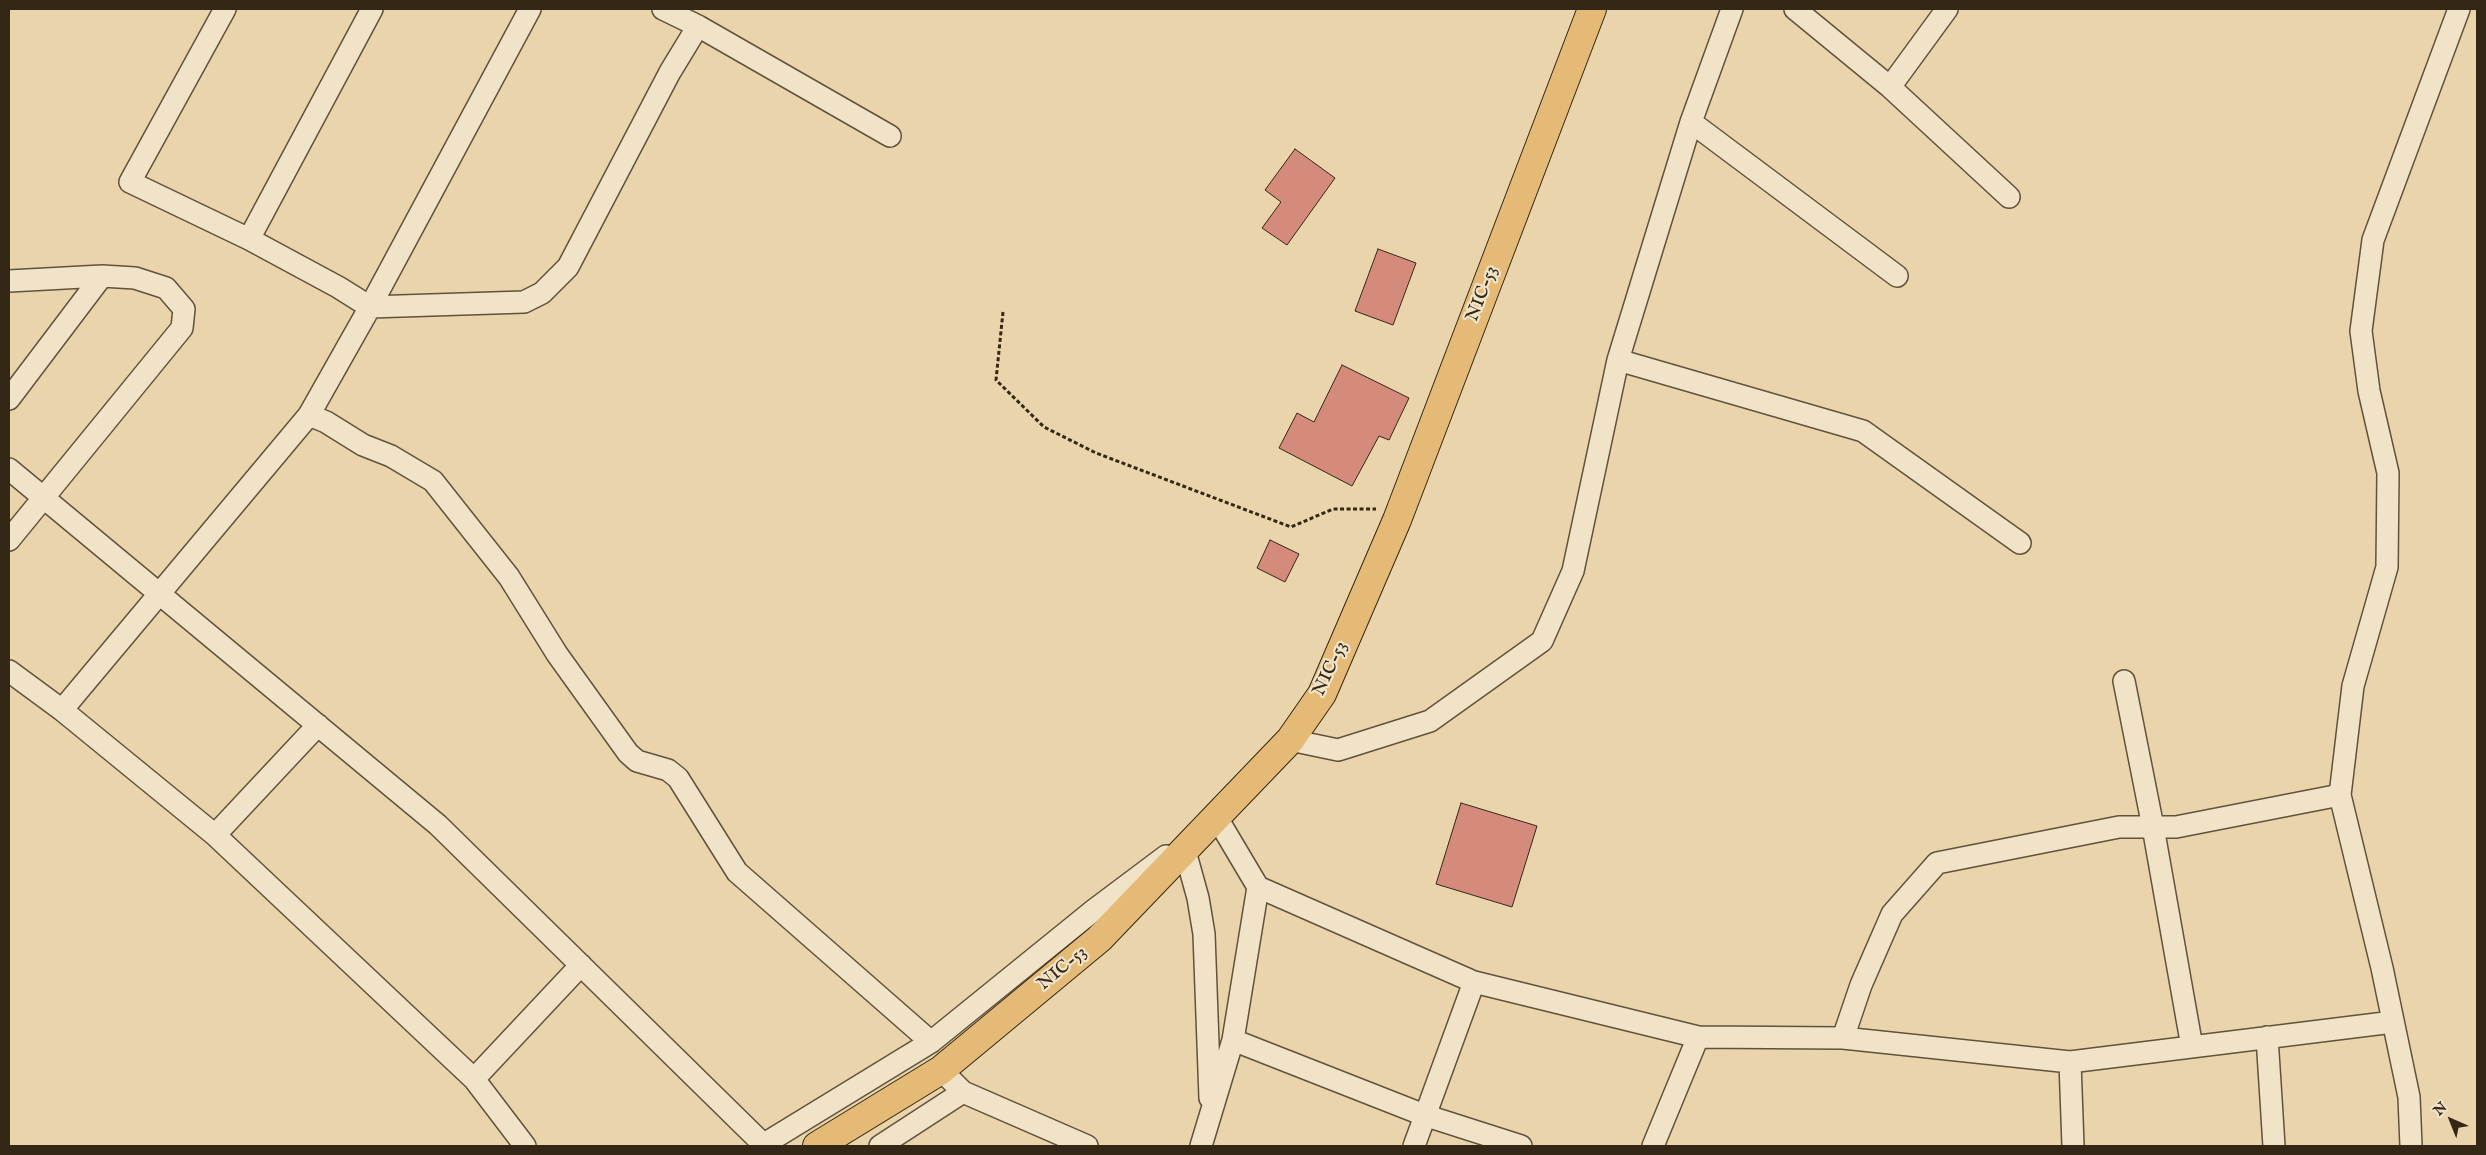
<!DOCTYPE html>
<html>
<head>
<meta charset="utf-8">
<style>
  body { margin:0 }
  #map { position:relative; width:2486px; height:1155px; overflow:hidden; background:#e9d4ab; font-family:"IM FELL English",serif }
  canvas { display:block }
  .frame { position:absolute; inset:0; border:10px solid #342716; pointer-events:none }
  .north { position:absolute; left:2426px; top:1095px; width:50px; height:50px; -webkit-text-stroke:4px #f1e3c8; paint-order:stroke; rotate:316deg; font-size:14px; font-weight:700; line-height:20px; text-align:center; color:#342716 }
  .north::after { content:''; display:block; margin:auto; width:18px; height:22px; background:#342716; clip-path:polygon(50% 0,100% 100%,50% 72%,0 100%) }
</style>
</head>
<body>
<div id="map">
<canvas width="2486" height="1155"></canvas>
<div class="frame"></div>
<div class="north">N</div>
</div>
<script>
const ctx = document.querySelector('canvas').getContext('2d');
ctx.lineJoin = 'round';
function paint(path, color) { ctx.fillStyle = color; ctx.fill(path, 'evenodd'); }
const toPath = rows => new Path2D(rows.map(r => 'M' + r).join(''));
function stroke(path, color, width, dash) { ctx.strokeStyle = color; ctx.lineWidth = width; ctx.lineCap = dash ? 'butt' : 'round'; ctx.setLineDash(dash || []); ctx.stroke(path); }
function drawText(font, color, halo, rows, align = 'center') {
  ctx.font = font + ' "IM FELL English",serif'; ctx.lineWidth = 4.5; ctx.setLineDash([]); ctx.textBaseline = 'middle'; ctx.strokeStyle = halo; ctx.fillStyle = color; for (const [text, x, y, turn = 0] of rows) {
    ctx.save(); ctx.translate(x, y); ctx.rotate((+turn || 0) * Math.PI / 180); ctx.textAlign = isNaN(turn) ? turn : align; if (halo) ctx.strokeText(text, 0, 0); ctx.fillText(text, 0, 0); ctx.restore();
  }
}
const building = toPath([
  [1295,149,1335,178,1287,245,1262,228,1281,202,1265,190,1295,149],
  [1378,249,1416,263,1393,325,1355,311,1378,249],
  [1342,365,1409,398,1389,440,1379,436,1352,486,1279,448,1297,413,1314,422,1342,365],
  [1270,540,1299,554,1285,582,1257,568,1270,540],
  [1461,803,1537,826,1512,907,1436,884,1461,803]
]);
paint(building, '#d58b7c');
stroke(building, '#342716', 1);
const minor = toPath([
  [225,9,130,182,249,239,338,287,370,307,309,415,62,710,215,835,474,1079,525,1146],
  [530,9,370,307,524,302,542,293,568,267,670,72,698,26,663,9],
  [1795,9,1890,87,2009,197],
  [698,26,890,136],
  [1890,87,1947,9],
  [1691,122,1897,276],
  [249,239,372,9],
  [9,281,102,276,135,278,166,288,184,309,182,328,9,540],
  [1618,360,1863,431,2020,543],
  [9,399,102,276],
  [309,415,326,422,363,445,391,456,433,481,509,577,557,654,628,753,637,761,668,770,678,778,737,872,931,1042],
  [9,469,438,825,764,1145],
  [9,671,62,710],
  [2124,681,2153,827,2192,1047],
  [1290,740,1338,750,1430,721,1542,641,1573,571,1618,360,1691,122,1732,9],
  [215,835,318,725],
  [1185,851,1198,898,1204,934,1210,1098],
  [1258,887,1474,982,1698,1037,1843,1038,2070,1062,2393,1022],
  [2267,1037,2274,1146],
  [1843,1038,1861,985,1892,914,1937,863,2119,827,2176,827,2340,795],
  [1233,1040,1424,1115,1521,1146],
  [2070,1062,2073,1146],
  [941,1070,963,1092,1087,1146],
  [474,1079,581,965],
  [761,1146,931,1042,1094,910,1166,856],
  [880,1146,963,1092],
  [1201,1146,1233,1040,1258,887,1217,818,1205,827],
  [1414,1146,1474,982],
  [1653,1146,1698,1037],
  [2411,1146,2409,1097,2382,968,2340,795,2353,686,2387,567,2388,473,2369,391,2361,331,2373,240,2459,9]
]);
const major = toPath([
  [817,1146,941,1070,1099,939,1290,740,1322,694,1397,520,1592,9]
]);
stroke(minor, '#61523b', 24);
stroke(major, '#342716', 30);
stroke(toPath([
  [1003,312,996,380,1044,427,1096,453,1291,527,1333,509,1376,509]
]), '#342716', 3, [4, 2.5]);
stroke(minor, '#f1e3c8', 21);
stroke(major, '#e4ba76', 28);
drawText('18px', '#342716', '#f1e3c8', [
  ["NIC-53",1483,294,-69],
  ["NIC-53",1331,669,-65],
  ["NIC-53",1063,969,-40]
]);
</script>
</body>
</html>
